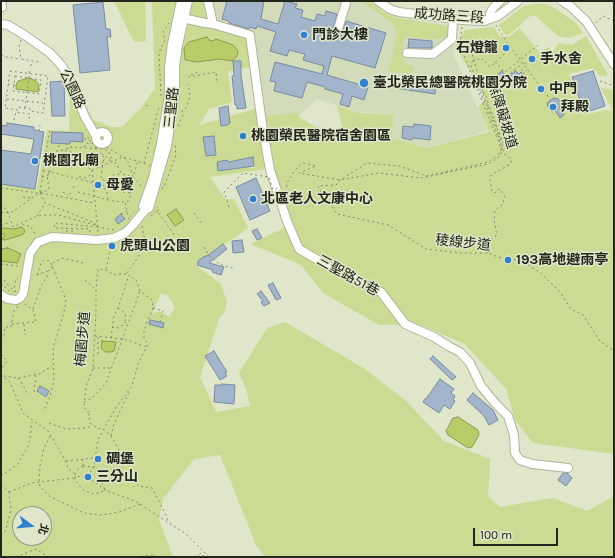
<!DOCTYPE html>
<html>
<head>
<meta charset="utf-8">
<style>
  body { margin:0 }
  #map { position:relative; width:615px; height:558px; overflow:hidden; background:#dfe6ca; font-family:Karla,"Noto Sans TC",sans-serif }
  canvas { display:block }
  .frame { position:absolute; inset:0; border:2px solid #23261c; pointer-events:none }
  .north { position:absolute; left:12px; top:506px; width:40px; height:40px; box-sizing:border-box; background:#dfe6ca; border:1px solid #949984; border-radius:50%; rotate:106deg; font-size:11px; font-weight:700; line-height:16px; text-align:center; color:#23261c }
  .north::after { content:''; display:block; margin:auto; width:14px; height:18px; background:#317fcf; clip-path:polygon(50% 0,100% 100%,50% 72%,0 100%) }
  .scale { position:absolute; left:473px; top:528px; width:85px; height:18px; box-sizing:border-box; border:2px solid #23261c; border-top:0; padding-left:5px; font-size:12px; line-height:14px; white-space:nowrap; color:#23261c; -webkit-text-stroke:3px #dfe6ca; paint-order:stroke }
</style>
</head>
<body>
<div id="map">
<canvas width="615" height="558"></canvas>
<div class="frame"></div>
<div class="north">北</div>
<div class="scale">100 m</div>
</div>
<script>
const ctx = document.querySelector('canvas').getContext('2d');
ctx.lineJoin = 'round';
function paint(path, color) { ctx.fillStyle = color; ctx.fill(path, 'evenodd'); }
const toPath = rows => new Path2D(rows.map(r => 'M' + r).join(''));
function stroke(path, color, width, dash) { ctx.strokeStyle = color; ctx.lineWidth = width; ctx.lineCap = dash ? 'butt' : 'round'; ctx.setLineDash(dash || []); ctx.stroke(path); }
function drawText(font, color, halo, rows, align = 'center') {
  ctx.font = font + ' Karla,"Noto Sans TC",sans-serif'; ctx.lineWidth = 3; ctx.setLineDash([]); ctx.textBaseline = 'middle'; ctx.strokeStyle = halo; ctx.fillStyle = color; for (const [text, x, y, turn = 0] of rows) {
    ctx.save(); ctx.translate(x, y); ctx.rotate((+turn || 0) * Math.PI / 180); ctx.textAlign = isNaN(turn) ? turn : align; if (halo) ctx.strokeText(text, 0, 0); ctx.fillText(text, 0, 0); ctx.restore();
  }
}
paint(toPath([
  [213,1,371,1,378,8,387,14,398,18,456,26,453,54,488,131,425,148,392,138,392,114,358,112,317,99,302,113,266,115,254,34,217,22]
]), '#d3dcba');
paint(toPath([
  [114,1,145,1,146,41,134,42],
  [152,1,213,1,217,22,254,34,259,66,228,71,232,102,209,109,199,125,265,106,266,115,300,113,299,117,316,127,343,130,337,106,360,113,393,114,392,138,426,148,489,132,478,107,486,98,455,46,465,30,494,27,500,37,510,36,520,28,540,53,548,47,552,51,555,49,559,43,572,45,586,36,608,75,600,76,593,68,569,74,583,115,606,110,613,111,601,88,614,90,614,454,533,443,515,420,506,389,465,344,418,324,379,325,323,293,301,265,251,244,291,224,266,169,210,177,225,199,234,199,248,228,195,265,220,283,227,301,224,313,219,319,200,377,216,412,250,406,246,389,239,373,267,328,285,322,365,369,406,401,444,441,490,459,488,496,500,507,553,498,587,511,614,496,614,557,265,557,256,545,220,455,194,459,163,499,159,520,173,557,1,557,1,185,37,189,47,130,69,131,70,88,76,86,93,120,111,127,122,127,141,108,155,88],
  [206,136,206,138,214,136,216,155,208,155,208,156,206,156,203,137],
  [250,157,253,157,253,165,254,165,254,168,251,168,250,166,220,171,220,172,218,172,218,164,217,164,216,162,219,161,220,163,225,161,241,160,241,158,243,158,244,159,250,159],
  [161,293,168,296,175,307,169,317,165,314,158,311,152,315],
  [20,514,44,514,44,538,20,538],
  [361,1,371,1,378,8,387,14,398,18,448,26,449,36,435,39,424,39,408,36,403,39,402,52,405,63,414,67,413,73,389,72,397,33,391,22],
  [537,4,545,4,555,8,576,23,583,33,570,38,558,36,536,16,530,16,510,34,505,35,499,25,524,6]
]), '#cbdb93');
const water = toPath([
  [207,37,209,40,212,41,216,39,233,45,238,51,237,56,232,61,219,59,197,62,185,60,184,48,189,42,207,37],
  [29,78,36,81,39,85,38,92,16,89,16,85,18,81,29,78],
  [176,209,184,220,175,226,167,215,176,209],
  [22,227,24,229,25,232,22,235,5,240,1,239,1,237,3,238,5,236,4,234,1,234,1,230,3,228,14,229,22,227],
  [8,248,21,254,17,263,1,261,1,249,8,248],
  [102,341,116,342,114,351,111,352,105,352,101,348,102,341],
  [458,417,478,430,479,435,472,447,468,448,448,435,446,431,453,418,458,417]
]);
paint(water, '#b8cd68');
stroke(water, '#8b9b51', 1);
const building = toPath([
  [227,1,264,1,261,19,278,24,285,1,297,4,295,8,303,10,301,17,315,21,317,14,325,16,326,11,337,14,332,31,333,35,336,37,341,36,346,21,386,33,375,68,332,56,327,75,368,87,364,100,352,96,349,107,340,104,343,94,325,89,325,87,307,82,302,98,274,91,276,82,270,81,275,62,322,74,324,66,303,60,305,54,289,50,287,56,270,51,276,32,257,26,256,29,250,27,249,29,229,23,229,21,222,19,227,1],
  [103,2,106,29,110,29,111,37,107,37,110,70,80,73,73,5,103,2],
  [409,39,432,41,432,48,408,48,409,39],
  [233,61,241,61,241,75,246,108,237,109,237,105,235,105,232,76,234,76,233,61],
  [502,71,507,78,502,82,496,76,502,71],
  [515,71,519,74,521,72,524,75,522,77,524,80,517,86,509,76,515,71],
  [593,71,605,106,584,113,572,77,593,71],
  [491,76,497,81,491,86,486,80,491,76],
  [397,78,434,82,433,85,436,86,435,94,395,88,397,78],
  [64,81,65,116,52,116,50,82,64,81],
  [554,98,555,99,557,98,559,101,561,99,564,103,559,107,564,115,560,118,555,110,552,112,547,105,548,104,547,103,554,98],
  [228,106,230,123,228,124,228,125,221,126,219,108,228,106],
  [7,123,34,127,34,130,44,132,35,189,1,184,1,150,31,154,34,139,1,134,1,125,7,126,7,123],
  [414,124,431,126,430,140,413,138,412,140,402,138,403,126,414,127,414,124],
  [52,132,83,133,83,142,70,141,70,144,51,143,52,132],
  [214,136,216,155,206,156,203,137,214,136],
  '62 159a4 4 0 1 1 8 0a4 4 0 1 1-8 0Z',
  [253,157,254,166,218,171,217,162,227,160,228,162,253,157],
  [256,178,270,211,250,220,236,187,256,178],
  [121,214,125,219,118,224,115,219,121,214],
  [257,229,262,238,257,240,252,231,257,229],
  [242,240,244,252,233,253,232,241,242,240],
  [223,244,227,249,209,263,224,267,221,275,212,272,213,270,197,265,199,260,205,256,207,256,223,244],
  [273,283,281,298,276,300,268,285,273,283],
  [261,291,270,303,264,306,261,302,263,301,257,294,261,291],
  [150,320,164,323,163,328,149,324,150,320],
  [214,351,227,372,225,373,227,376,220,380,205,356,214,351],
  [433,356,456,377,452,380,430,359,433,356],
  [440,379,454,389,451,393,455,396,453,400,455,401,450,409,444,405,439,413,423,402,425,399,426,399,440,379],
  [222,384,235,385,234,404,214,402,215,385,223,385,222,384],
  [40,386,49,391,46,397,37,391,40,386],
  [473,393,493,410,498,420,489,425,484,416,467,400,473,393],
  [563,473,567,473,572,478,566,486,558,480,563,473]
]);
paint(building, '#a2b5cb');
stroke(building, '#798ba0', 1);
const minor = toPath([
  [1,1,2,7],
  [208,1,213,24],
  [378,1,390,9,399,12,462,20,484,21,498,16,518,1],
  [562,1,570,6,586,21,614,64],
  [178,17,205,23,213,24,250,35,262,124,270,170,287,221,299,249,332,268,381,292,405,324,434,337,450,347,460,352,470,363,481,386,496,404,508,416,514,435,515,453,520,460,532,464,568,468],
  [490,19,490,13,493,8,500,1],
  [1,24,8,25,26,36,50,53,62,66,68,76,85,117,96,136],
  [337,32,346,3],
  [407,53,433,54,452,39,453,19],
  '96 138a6 6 0 1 1 12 0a6 6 0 1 1-12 0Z',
  [145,210,143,206,153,178,161,144,169,95,169,67,172,44,181,1],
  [1,295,8,299,16,300,20,298,23,294,30,253,38,242,52,237,97,240,114,238,125,233,133,225,145,210,149,208,167,146,175,95,175,67,178,45,188,1]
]);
stroke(minor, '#aeb59a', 10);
stroke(toPath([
  [596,23,603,16,614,21],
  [496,25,506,41,540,86],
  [462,27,460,43,468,66,499,143,501,151,497,156,488,162,427,176,399,166,367,163,340,180,336,185,318,186,323,196,330,203,337,214,388,225,426,249,461,253,488,253,498,257,516,260,526,264,541,273,560,292,571,309,583,315,600,341,614,351],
  [21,40,19,46,21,59,39,62],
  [461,43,469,43,477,71,476,75,473,77],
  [1,55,6,57,20,59],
  [473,61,478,59,480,61,483,59,490,67,511,48],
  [495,62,505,72,538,45],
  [524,64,530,60],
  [31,66,31,61],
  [10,71,48,76,43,113,30,111,30,109,18,107,17,110,5,108,10,71],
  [197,72,195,74,189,75,189,77,216,72,217,82],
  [523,74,527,70],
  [15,76,41,80,39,94,13,91,15,76],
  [600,81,612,85,614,84],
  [8,84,16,85],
  [498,90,510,79,507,76,519,66,524,73],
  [544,91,551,100],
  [161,96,159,53,165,40,163,32,169,23],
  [7,99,43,103],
  [146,105,149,107],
  [25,108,30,68],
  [557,108,557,109],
  [14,120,16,112,30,114,29,122],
  [1,125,2,119],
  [178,126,183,115,182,111,186,108,189,101,190,95,188,84],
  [39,131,40,125],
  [66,143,67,148,70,150,71,154],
  [103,144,106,147,123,157,129,163,133,177],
  [59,145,59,150],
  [84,147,86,143,92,144,93,142,85,139,86,137,89,138],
  [95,148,98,146,105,147],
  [65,150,80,164,91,169],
  [56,151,65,150,69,147,104,149,109,152,112,162],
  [103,161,105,158,99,153,100,152,111,161],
  [115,162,122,174,133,177,142,187],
  [144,163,150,166],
  [43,170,50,172],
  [92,170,123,157,144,163,159,107],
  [92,170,98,232],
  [49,171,52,171],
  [134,174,138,161],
  [42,177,49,175],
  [79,177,83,177],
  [129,177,128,179,131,183,131,193,130,198,128,201,125,202,129,220],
  [84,178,89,176,91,172],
  [103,179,106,183,114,185],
  [106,182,107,180,110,179,113,175,120,174],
  [102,186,109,182,122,183],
  [1,188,38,193],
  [73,188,74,186],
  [105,188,113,189],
  [49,189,47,175,51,172,98,184,102,186,107,192,108,200],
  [162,189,163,187,164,187,176,155,175,145],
  [40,192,50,128],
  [63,192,68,195],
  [78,192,108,200,120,202,125,202],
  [123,192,131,193],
  [40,193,45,203,95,223,95,225,97,227,115,230],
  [41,193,94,203],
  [70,194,71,193],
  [23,197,32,198],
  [286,197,287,183,295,170,303,163,316,166,299,173,340,180,379,173,421,178,488,164,498,158,502,151,501,144,500,144],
  [1,204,8,212,13,227,37,216,47,215,58,215,95,225],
  [157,211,159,210,157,207],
  [1,213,12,212,39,193,48,190],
  [194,213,202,224],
  [121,214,127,211],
  [37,216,45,203],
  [151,216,157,211,176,237],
  [130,217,134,212],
  [23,224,25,226,30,226,36,235],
  [1,226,10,222],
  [66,231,73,231],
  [90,232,90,229,54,228,55,223,97,227],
  [204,247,208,254,219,264,235,269],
  [1,249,8,248],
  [488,253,488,241,497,235,494,220,495,210,502,205,505,197,500,189,497,190,495,193,492,191,490,180,491,175,509,165,511,162,511,159,504,154,502,144,501,145],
  [53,263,62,258,83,263],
  [1,264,18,266,20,265],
  [106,269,111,246],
  [48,271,51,269,52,266],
  [127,273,138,257,145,242,142,226],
  [126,274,118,274,115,275,106,270,98,269,96,289,96,313,93,368,86,387,84,406,87,412,90,412,90,414,88,415,91,424,98,428,103,429,111,436,122,455,120,472,139,486,152,488,166,515,168,522],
  [37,275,41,263,44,260,50,261,66,300,64,312,53,349,54,379,50,397,44,410],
  [1,277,2,278,1,279],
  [4,280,14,292],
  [85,280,95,289],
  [1,283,9,291],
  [16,292,14,288,16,279,18,279],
  [118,308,124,312,126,317,125,321],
  [153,308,163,311,160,322],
  [33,309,41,286,47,277,47,271,37,275],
  [12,324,36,322,33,310,25,304,23,305],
  [24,324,25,335],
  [112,327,119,328,123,325,125,322,128,323],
  [95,336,122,339,130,341,146,347],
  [111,338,114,315,118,308,129,275],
  [1,340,4,335,5,327,11,327,14,311,18,306],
  [1,354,7,361,1,370],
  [98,354,98,337],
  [93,368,111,368],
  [1,375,10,382,23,413,48,431,63,456,68,468,76,475,75,478,80,476,88,477,105,490,135,501,186,534,209,557],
  [4,376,18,378,39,374,52,366],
  [18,378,22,383,28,395],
  [34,392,36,375],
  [84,402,92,398,106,383,140,291],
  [49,423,57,426,67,429,88,428,91,425],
  [50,436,44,448,40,466,39,482,40,486,49,496,84,513,101,515,119,512,140,504],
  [111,436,114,424,130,390],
  [82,459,84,469],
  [66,461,94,458],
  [83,466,96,467,99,476,105,490,102,492,94,494,83,490,74,479,75,475,79,468,83,466],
  [1,476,17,465,29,445,32,422],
  [88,477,94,466,98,439,117,406,132,386,138,364,148,344,144,338,144,330,153,308,152,300,140,291,136,280,129,275],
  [1,485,9,492,11,510,5,532,1,535],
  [9,492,32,483,73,478],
  [16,557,36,549,49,557],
  [136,557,153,555,158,557],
  [195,557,203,552],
  [203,557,203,552]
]), '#848976', 1, [2, 3]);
stroke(minor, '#fff', 8);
stroke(toPath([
  [473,61,471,63,471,66,480,90,481,89,478,81,480,81,484,94,483,94,482,90,480,91,486,105,487,104,483,95,485,94,489,105,486,106,491,117,492,117,488,107,489,106,494,118,491,119,495,127,496,127,493,120,494,119,497,127,495,128,498,136,499,135,497,129,498,129,501,136,498,137,500,142,501,142,500,137,501,137,503,142,501,144],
  [103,161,101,177,103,179],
  [229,207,224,192,243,173,269,177,273,190,278,188,286,205]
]), '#848976', 1, [2, 3]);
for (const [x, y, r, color] of [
  [304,35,4,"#317fcf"],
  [506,48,4,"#317fcf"],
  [532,59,4,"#317fcf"],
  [364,83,5,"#317fcf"],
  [541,89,4,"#317fcf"],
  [553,107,4,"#317fcf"],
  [243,136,4,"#317fcf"],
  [35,161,4,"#317fcf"],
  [98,185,4,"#317fcf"],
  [253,199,4,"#317fcf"],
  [112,246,4,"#317fcf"],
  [508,260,4,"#317fcf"],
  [98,459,4,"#317fcf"],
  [88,477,4,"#317fcf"]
]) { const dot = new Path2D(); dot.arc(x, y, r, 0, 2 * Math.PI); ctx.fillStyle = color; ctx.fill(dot); stroke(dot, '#dfe6ca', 1.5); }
drawText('14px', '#23261c', '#dfe6ca', [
  ["成功路三段",449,16,4],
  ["公園路",72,89,65],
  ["三聖路",172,108,-84],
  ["無障礙坡道",502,115,73],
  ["稜線步道",463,243,6],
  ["三聖路51巷",348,276,29],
  ["梅園步道",83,339,-85]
]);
drawText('bold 14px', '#23261c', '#dfe6ca', [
  ["門診大樓",312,35],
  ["石燈籠",498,48,"right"],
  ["手水舍",540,59],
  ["臺北榮民總醫院桃園分院",373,83],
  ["中門",549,89],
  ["拜殿",561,107],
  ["桃園榮民醫院宿舍園區",251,136],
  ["桃園孔廟",43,161],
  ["母愛",106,185],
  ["北區老人文康中心",261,199],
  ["虎頭山公園",120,246],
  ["193高地避雨亭",516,260],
  ["碉堡",106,459],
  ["三分山",96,477]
], 'left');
</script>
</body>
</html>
